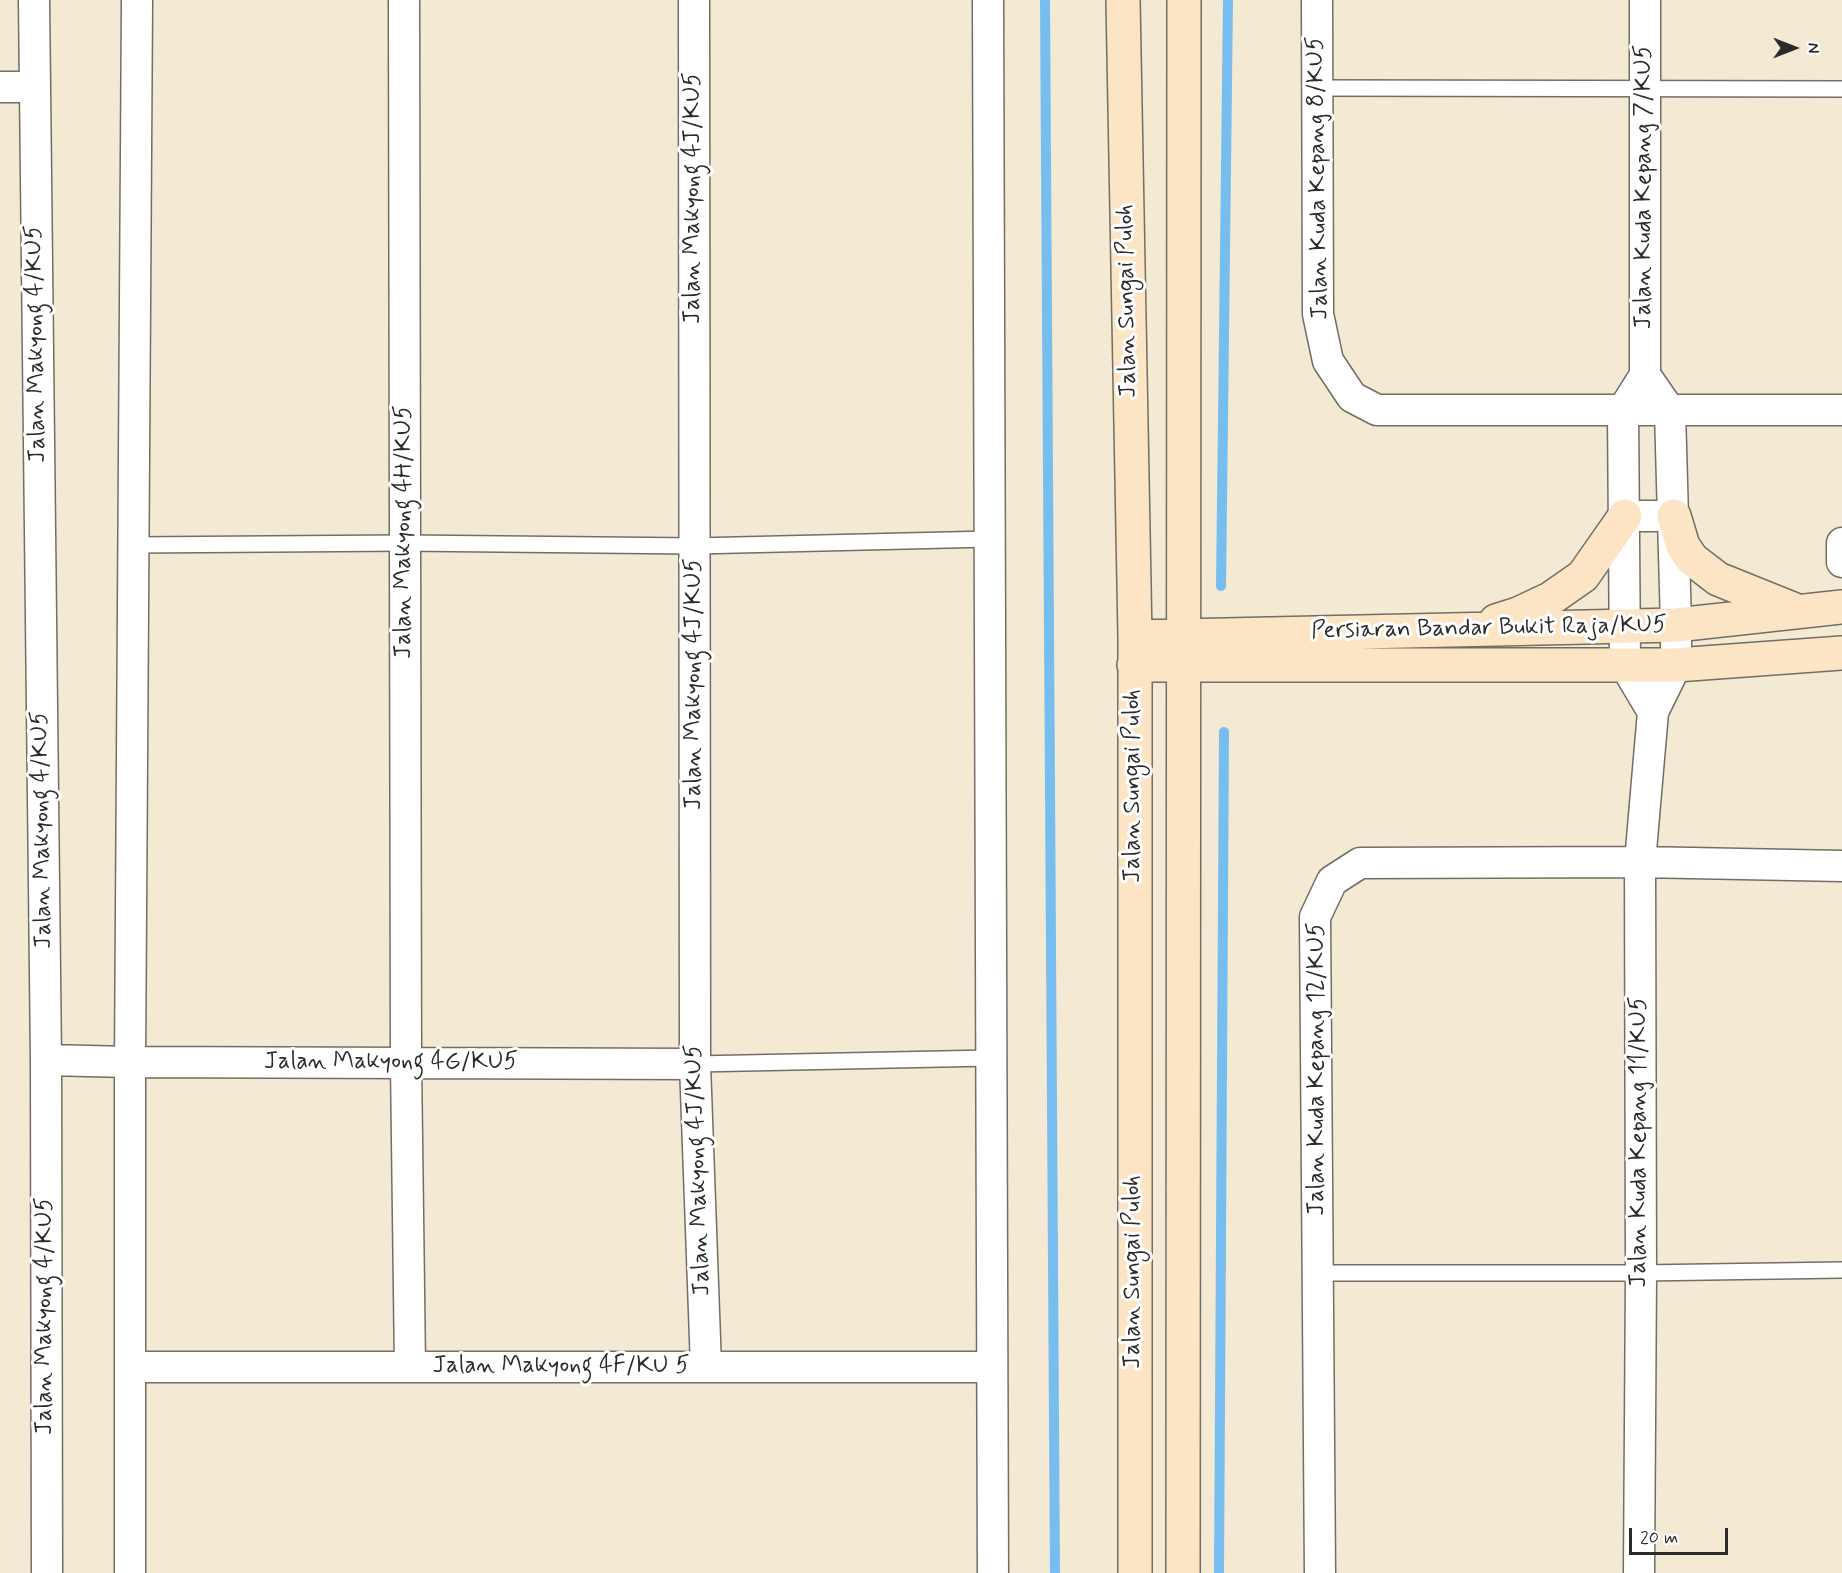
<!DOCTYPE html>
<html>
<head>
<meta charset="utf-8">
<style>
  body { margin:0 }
  #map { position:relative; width:1842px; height:1573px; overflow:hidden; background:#f4e9d2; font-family:Mynerve,sans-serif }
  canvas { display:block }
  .north { position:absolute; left:1764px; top:18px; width:60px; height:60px; -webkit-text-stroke:4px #fff; paint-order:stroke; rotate:90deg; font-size:16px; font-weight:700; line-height:24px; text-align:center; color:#2b2b2b }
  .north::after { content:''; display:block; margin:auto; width:21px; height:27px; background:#2b2b2b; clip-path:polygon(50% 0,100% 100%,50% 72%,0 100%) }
  .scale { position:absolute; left:1629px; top:1528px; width:99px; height:27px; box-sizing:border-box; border:3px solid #2b2b2b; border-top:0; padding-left:8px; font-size:18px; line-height:21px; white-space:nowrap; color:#2b2b2b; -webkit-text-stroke:4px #fff; paint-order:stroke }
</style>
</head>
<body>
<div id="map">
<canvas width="1842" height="1573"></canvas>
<div class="north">N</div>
<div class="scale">20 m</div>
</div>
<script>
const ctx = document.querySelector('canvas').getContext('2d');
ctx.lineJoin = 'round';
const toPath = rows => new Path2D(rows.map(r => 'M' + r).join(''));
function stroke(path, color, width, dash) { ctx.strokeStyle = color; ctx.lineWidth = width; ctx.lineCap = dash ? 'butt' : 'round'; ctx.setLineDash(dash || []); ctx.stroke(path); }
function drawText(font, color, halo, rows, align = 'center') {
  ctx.font = font + ' Mynerve,sans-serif'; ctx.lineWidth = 6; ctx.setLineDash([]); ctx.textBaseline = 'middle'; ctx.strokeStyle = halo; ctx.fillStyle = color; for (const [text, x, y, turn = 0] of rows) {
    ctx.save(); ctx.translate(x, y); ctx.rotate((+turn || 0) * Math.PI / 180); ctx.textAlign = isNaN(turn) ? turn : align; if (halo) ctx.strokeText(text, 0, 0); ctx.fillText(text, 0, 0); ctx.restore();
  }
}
stroke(toPath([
  [1045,0,1055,1573],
  [1221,586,1228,0],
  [1219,1573,1224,732]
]), '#78bdef', 10);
const lane = toPath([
  [1318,88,1842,89],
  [134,545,405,543,695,546,990,539],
  [695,1064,991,1058],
  [1318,1273,1641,1273,1842,1270]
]);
const street = toPath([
  [34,0,46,1060,47,1573],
  [404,0,406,1063,410,1367],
  [694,0,695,1064,706,1367],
  [988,0,993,1573],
  [1317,0,1318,314,1328,361,1352,397,1377,410,1842,410],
  [1645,0,1645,375,1623,410,1625,665,1653,712],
  [0,87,34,87],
  [1625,516,1674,516],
  [1842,543,1842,562],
  [46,1060,130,1062,695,1064],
  [130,1367,991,1367],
  [130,1573,130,1062,137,0],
  [1320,1573,1315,917,1332,881,1360,863,1640,862,1842,866],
  [1639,1573,1641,1273,1640,862,1653,712,1676,665,1676,625,1670,411,1645,375]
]);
const secondary = toPath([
  [1123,0,1135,637,1135,1573],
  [1674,516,1683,546,1692,559,1718,579,1795,610],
  [1496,621,1518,614,1550,599,1583,576,1625,516],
  [1135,637,1676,625,1842,607],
  [1134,665,1676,665,1842,653],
  [1183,1573,1184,0]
]);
stroke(lane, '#716e65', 18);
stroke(street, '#716e65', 33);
stroke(secondary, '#716e65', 36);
stroke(lane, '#fff', 15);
stroke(street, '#fff', 30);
stroke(secondary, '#fce5c4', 33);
drawText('24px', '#2b2b2b', '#fff', [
  ["Jalan Kuda Kepang 8/KU5",1319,178,-91],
  ["Jalan Kuda Kepang 7/KU5",1645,187,-90],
  ["Jalan Makyong 4J/KU5",694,198,-90],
  ["Jalan Sungai Puloh",1128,301,-91],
  ["Jalan Makyong 4/KU5",37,344,-91],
  ["Jalan Makyong 4H/KU5",405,532,-90],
  ["Persiaran Bandar Bukit Raja/KU5",1489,629,-1],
  ["Jalan Makyong 4J/KU5",695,684,-90],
  ["Jalan Sungai Puloh",1134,786,-90],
  ["Jalan Makyong 4/KU5",43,830,-91],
  ["Jalan Makyong 4G/KU5",391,1063],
  ["Jalan Kuda Kepang 12/KU5",1318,1069,-90],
  ["Jalan Kuda Kepang 11/KU5",1640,1142,-90],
  ["Jalan Makyong 4J/KU5",699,1170,-92],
  ["Jalan Sungai Puloh",1134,1272,-90],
  ["Jalan Makyong 4/KU5",46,1316,-90],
  ["Jalan Makyong 4F/KU 5",561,1367]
]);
</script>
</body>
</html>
